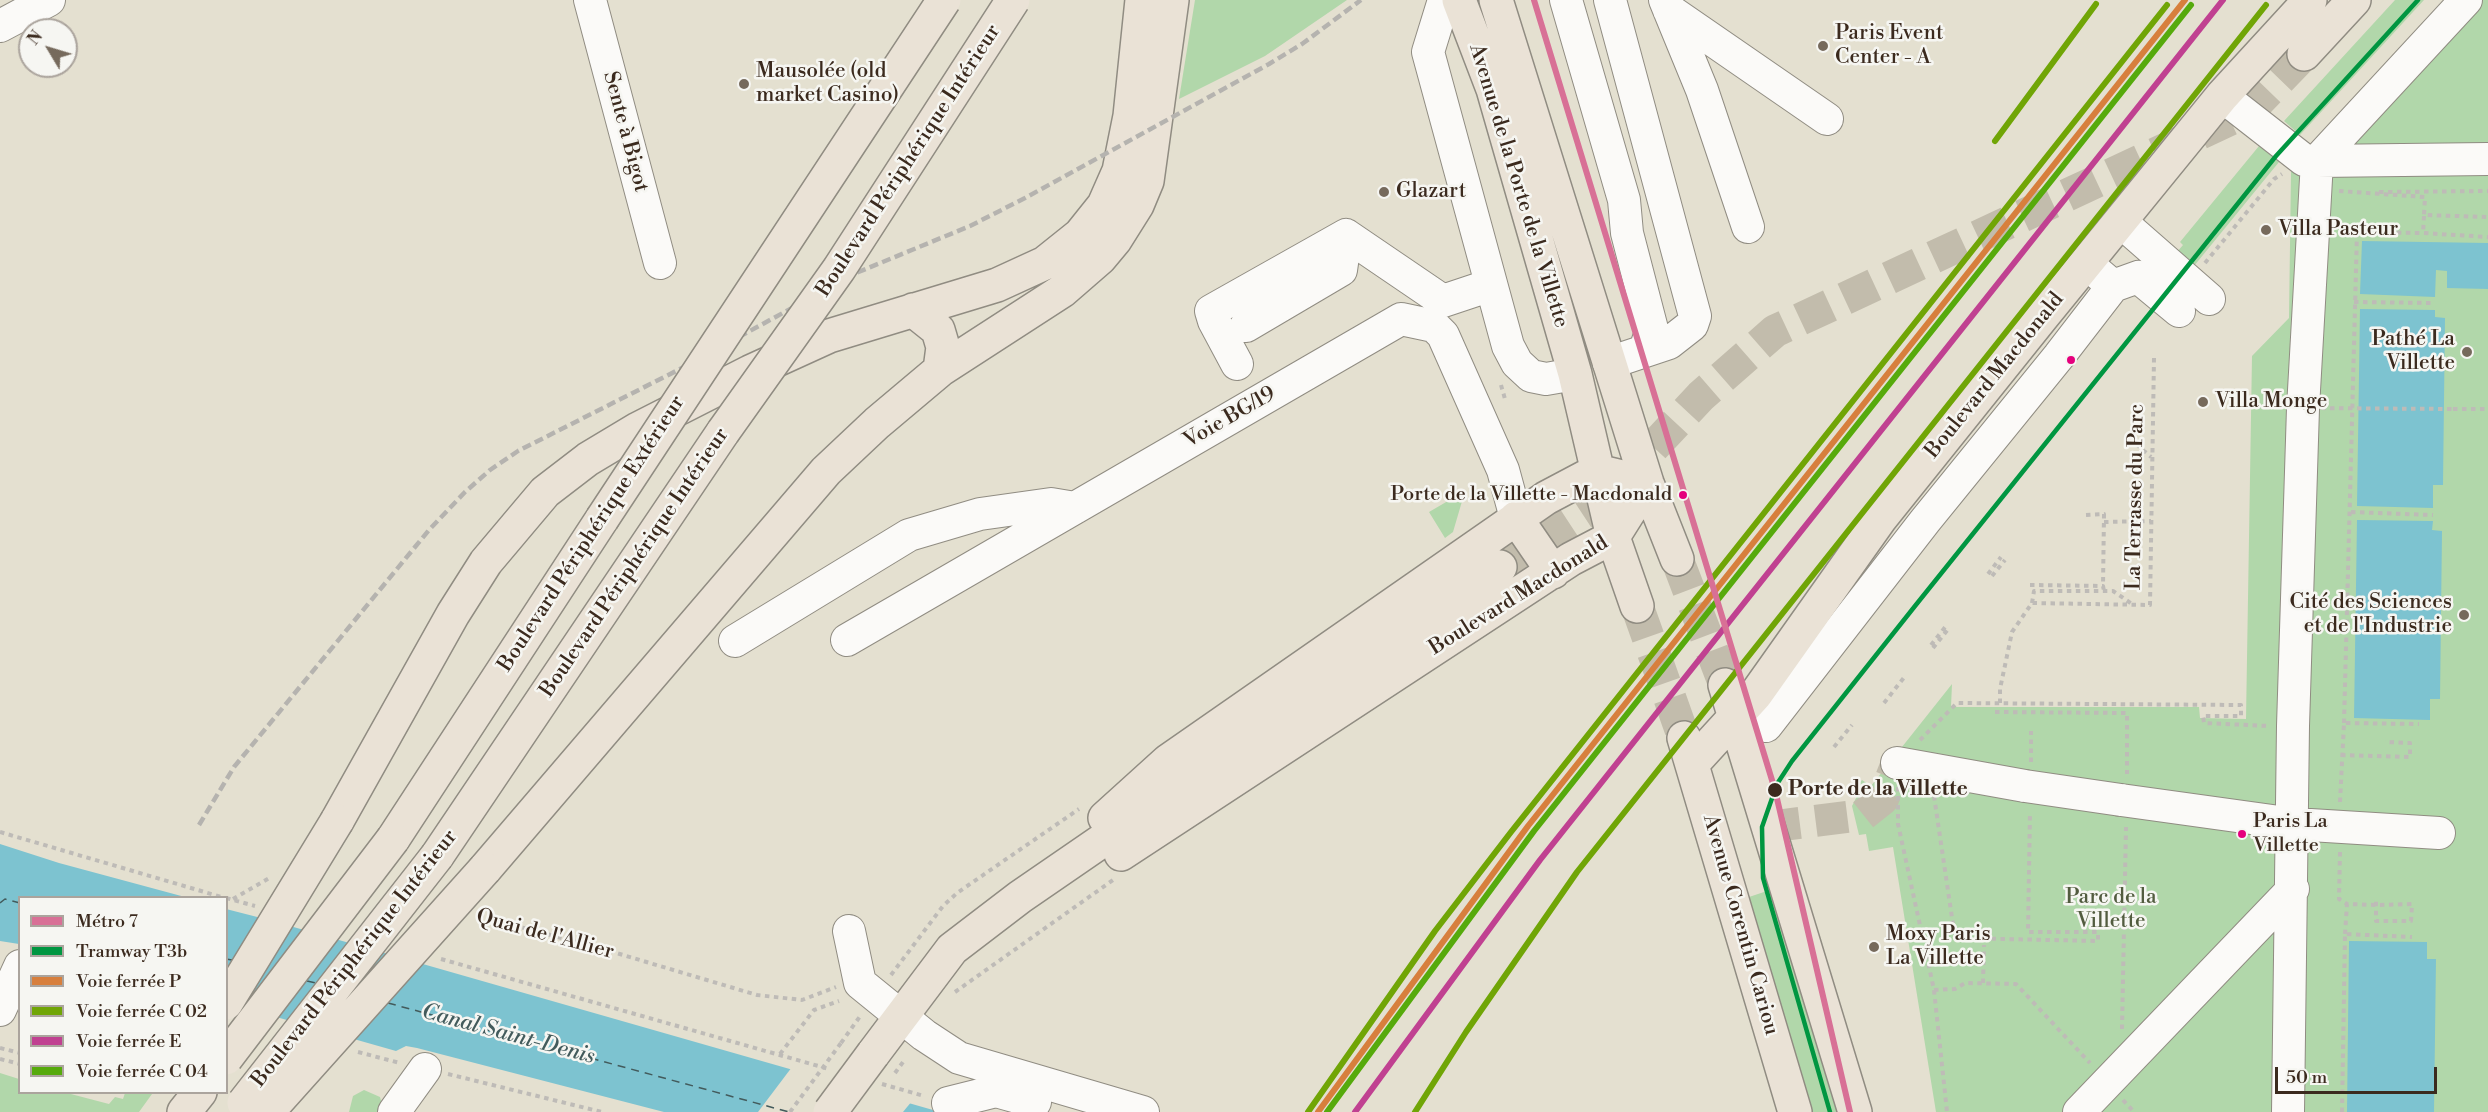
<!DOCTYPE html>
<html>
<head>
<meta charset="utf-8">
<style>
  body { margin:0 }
  #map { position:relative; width:2488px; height:1112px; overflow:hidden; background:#e4e0d0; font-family:"Libre Bodoni",serif }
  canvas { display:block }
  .legend { position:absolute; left:18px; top:896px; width:210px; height:198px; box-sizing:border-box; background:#f6f6f2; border:2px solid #aba49d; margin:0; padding:8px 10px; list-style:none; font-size:18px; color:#3b2a1e }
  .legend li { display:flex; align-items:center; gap:12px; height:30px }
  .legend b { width:30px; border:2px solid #aba49d }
  .north { position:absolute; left:18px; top:18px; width:60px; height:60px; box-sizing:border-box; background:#f6f6f2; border:2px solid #aba49d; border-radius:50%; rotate:308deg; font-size:16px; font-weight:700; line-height:24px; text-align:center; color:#3b2a1e }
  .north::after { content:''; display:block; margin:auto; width:21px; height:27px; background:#766a5c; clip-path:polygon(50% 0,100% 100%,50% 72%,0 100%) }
  .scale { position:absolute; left:2275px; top:1067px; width:162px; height:27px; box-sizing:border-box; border:3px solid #3b2a1e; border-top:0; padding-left:8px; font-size:18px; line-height:21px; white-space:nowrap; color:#3b2a1e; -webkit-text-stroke:4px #f6f6f2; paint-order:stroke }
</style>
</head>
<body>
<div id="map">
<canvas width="2488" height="1112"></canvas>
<ul class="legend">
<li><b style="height:8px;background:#d87096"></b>Métro 7</li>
<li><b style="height:8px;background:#009641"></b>Tramway T3b</li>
<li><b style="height:8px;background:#d77f3d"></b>Voie ferrée P</li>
<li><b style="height:8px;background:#70a506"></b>Voie ferrée C 02</li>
<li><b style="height:8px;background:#c04191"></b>Voie ferrée E</li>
<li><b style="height:8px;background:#56aa0c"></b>Voie ferrée C 04</li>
</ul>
<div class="north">N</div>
<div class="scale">50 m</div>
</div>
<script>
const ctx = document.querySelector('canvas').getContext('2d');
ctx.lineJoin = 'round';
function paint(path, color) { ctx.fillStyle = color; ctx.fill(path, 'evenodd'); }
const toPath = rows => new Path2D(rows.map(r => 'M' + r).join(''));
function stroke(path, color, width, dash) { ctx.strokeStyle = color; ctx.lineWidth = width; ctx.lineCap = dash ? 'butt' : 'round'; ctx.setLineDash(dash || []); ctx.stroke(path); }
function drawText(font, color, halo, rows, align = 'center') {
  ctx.font = font + ' "Libre Bodoni",serif'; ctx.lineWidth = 5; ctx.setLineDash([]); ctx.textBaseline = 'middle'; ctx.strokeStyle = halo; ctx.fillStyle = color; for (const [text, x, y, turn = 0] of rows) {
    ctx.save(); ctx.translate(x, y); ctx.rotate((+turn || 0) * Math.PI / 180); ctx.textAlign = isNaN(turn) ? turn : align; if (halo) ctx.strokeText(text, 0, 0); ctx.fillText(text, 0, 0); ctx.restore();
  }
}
paint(toPath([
  [1195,0,1347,0,1265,56,1179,99],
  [2395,0,2424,0,2300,135,2284,121],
  [2454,0,2488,0,2488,1112,1936,1112,1893,847,1869,851,1866,834,1859,835,1852,806,1858,794,1857,786,1862,780,1871,786,1952,684,1951,707,2199,707,2200,718,2246,719,2252,356,2289,318,2291,172,2323,142],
  [2259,146,2279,162,2194,266,2177,252,2183,245,2180,242],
  [1465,491,1453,532,1445,538,1429,512],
  [1779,887,1846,1112,1807,1112,1746,898],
  [0,1073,19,1079,20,1092,67,1093,109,1104,115,1097,123,1099,125,1093,152,1094,139,1112,0,1112],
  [364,1090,380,1097,384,1112,349,1112,353,1096]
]), '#b1d7aa');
paint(toPath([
  [2362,241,2488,243,2488,289,2447,288,2447,271,2436,270,2435,297,2360,294],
  [2360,309,2435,310,2435,317,2445,318,2443,485,2433,485,2433,508,2357,506],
  [2357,520,2433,521,2432,530,2442,531,2440,699,2430,699,2430,720,2354,718],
  [0,844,59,863,185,897,20,898,19,944,0,941],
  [226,909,269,920,940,1112,664,1112,417,1048,406,1046,396,1051,227,1003],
  [2349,941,2427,942,2427,959,2436,959,2434,1112,2347,1112]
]), '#7dc3d0');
paint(toPath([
  [792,1067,912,1101,903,1112,758,1112]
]), '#e4e0d0');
stroke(toPath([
  [0,903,5,899,20,903],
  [226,959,232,960],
  [307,981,316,983],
  [388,1003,789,1112]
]), '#435b5c', 1.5, [8, 6]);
stroke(toPath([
  [1768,827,1863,815,1883,799,1897,763]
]), '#c2bcac', 32, [32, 16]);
stroke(toPath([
  [1677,559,1725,685],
  [1500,567,1606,498,1701,396,1775,331,2250,110,2304,54],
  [1637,606,1684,738]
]), '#c2bcac', 33, [33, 16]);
const minor = toPath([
  [590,0,660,263],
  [1444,0,1428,52,1508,346,1517,363,1531,376,1546,379,1575,374],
  [1566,0,1624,200,1627,233,1652,329,1645,350],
  [1665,0,1702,90,1748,227],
  [1669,10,1827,119],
  [0,26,49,0],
  [2222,96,2304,160,2317,161,2466,0],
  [2121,222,2209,299],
  [2113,286,2138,277,2179,311],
  [1246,326,1341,270,1346,235],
  [1609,363,1669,343,1692,325,1695,316,1610,0],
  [1237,364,1214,321,1211,311,1346,235,1443,301,1491,285],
  [847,640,1401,319,1434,326,1443,335,1503,470,1516,518],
  [735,641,909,535,980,514,1051,504,1075,508],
  [1735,718,1766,726,1925,521,2059,356,2113,286,2087,264],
  [1897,763,2025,786],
  [2121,800,2294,824,2439,833],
  [849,931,860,983,924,1035,959,1058,1143,1112],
  [0,1010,20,966],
  [948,1103,996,1091,1035,1102],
  [394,1112,425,1069],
  [2079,1112,2293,889],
  [2288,1112,2293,726,2303,408,2317,161,2488,159]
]);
const major = toPath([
  [1459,0,1493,89,1575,374,1613,537,1637,606],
  [1496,0,1647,483,1677,559],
  [2304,54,2354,0],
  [1516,518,1553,572],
  [1725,685,1855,1112],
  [1684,738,1795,1112],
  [1693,763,1756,694,1880,519,2042,317,2222,96,2310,0],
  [1105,818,1168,761,1546,498,1597,471,1647,483],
  [1121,854,1571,559,1613,537,1647,483],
  [873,1054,952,949,1020,897,1500,567]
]);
const highway = toPath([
  [913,310,938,330,943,347,940,370],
  [337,821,453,614,486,562,545,492,588,459,638,429,750,372,829,336,997,285,1045,263,1080,235,1104,205,1119,171,1130,116,1142,0],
  [393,839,602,519],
  [437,856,723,432],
  [485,869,826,471,877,423,940,370,1062,291,1100,258,1115,240,1137,205,1147,181,1172,0],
  [184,1112,200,1092]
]);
stroke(minor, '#908c82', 34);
stroke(major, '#908c82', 36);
stroke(highway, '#908c82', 36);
stroke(toPath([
  [2339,191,2425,197,2424,215,2488,217],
  [2379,192,2488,191],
  [2424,216,2423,233,2488,237],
  [2205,263,2274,179,2282,174],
  [2354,302,2435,303],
  [1501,385,1505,399],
  [2453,409,2488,409],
  [2136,444,2151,457],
  [2351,512,2433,515],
  [2086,515,2104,514,2103,586],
  [2104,522,2151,521],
  [1988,574,2001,557],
  [1992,576,2005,560],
  [2030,585,2103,586,2104,591],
  [2032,603,2034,591,2113,591,2132,604],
  [1931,645,1946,626],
  [1933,648,1949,628],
  [1884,703,1906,675],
  [2000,703,2000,689,2012,632,2032,603,2150,605,2154,358],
  [1995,712,2127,713,2127,774],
  [2344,723,2357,232,2423,233],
  [1920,740,1957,703,2241,705,2241,716,2203,716,2204,723,2269,726],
  [1834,747,1852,725],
  [2341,755,2410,757,2410,743,2385,742],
  [2031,762,2031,731],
  [1898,787,1898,824,1934,990,1947,1112],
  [1934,796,1955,938,2098,941,2098,932,2028,932,2030,812],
  [2340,802,2344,723,2419,724],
  [0,832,225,898],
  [2340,852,2339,899,2347,904],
  [226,898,255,906],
  [233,899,271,877],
  [479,916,603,949,757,995,802,1000,836,987],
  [2345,934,2347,904,2378,905,2412,904,2411,921,2376,921,2376,899],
  [441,959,829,1069],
  [891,975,943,906,957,893,1079,809],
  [1983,983,1984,945],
  [1934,990,1955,989,1965,983,2016,984,2090,1063],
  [955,992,1113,880],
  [2122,1029,2126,827],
  [841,1043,861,1015],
  [0,1048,20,1053],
  [358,1052,400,1063],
  [780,1054,814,1010,839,1001],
  [0,1059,20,1064],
  [448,1074,602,1112],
  [882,1084,924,1096],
  [2123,1100,2134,1112],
  [2342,1112,2345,934,2412,937]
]), '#bebbb7', 4, [4.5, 4.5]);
stroke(minor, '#fbfaf8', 32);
stroke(major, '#eae2d6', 33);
stroke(highway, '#eae2d6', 33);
stroke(toPath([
  [199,825,234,767,429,530,465,492,490,470,518,451,684,367,856,273,970,226,1025,198,1269,64,1302,44,1361,0]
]), '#b5b3af', 4.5, [9, 4.5]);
const minorBridge = toPath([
  [2025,786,2121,800]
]);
const majorBridge = toPath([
  [830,1112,873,1054]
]);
const highwayBridge = toPath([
  [723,432,839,269,1013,0],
  [602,519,944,0],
  [226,1003,337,821],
  [226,1058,393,839],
  [244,1103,437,856],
  [270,1109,485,869]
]);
stroke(minorBridge, '#908c82', 34, []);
stroke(majorBridge, '#908c82', 36, []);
stroke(highwayBridge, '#908c82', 36, []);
stroke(toPath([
  [2303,408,2453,409],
  [895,1073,903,1062],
  [790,1112,841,1043]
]), '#bebbb7', 4, [4.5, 4.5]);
stroke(minorBridge, '#fbfaf8', 32);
stroke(majorBridge, '#eae2d6', 33);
stroke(highwayBridge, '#eae2d6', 33);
stroke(toPath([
  [1318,1112,1528,826,2185,0]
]), '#d77f3d', 6);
stroke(toPath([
  [1995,141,2096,4],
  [1308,1112,1435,931,1511,832,2167,5],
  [1415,1112,1466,1032,1577,872,2266,5]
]), '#70a506', 6);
stroke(toPath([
  [1355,1112,1540,860,2223,0]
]), '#c04191', 6);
stroke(toPath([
  [1327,1112,1534,831,2191,5]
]), '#56aa0c', 6);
stroke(toPath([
  [1830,1112,1763,878,1762,827,1777,784,1792,761,1915,606,2276,156,2418,0]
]), '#009641', 4.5);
stroke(toPath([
  [1534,0,1775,790,1850,1112]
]), '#d87096', 6);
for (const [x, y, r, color] of [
  [1823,46,6,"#766a5c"],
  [744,84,6,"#766a5c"],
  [1384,192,6,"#766a5c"],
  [2266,230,6,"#766a5c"],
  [2467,352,6,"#766a5c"],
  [2071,360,5,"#e5007d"],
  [2203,402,6,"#766a5c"],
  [1683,495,5,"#e5007d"],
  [2464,615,6,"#766a5c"],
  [1775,790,8,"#3b2a1e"],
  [2242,834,5,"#e5007d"],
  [1874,947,6,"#766a5c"]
]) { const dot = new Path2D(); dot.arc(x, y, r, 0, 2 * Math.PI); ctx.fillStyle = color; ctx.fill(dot); stroke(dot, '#f6f6f2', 2); }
drawText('20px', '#3b2a1e', '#f6f6f2', [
  ["Porte de la Villette - Macdonald",1672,495],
  ["Paris La",2253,822,"left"],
  ["Villette",2253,846,"left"]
], 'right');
drawText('21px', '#3b2a1e', '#f6f6f2', [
  ["Paris Event",1835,34],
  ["Center - A",1835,58],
  ["Mausolée (old",756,72],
  ["market Casino)",756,96],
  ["Glazart",1396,192],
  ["Villa Pasteur",2278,230],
  ["Pathé La",2455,340,"right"],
  ["Villette",2455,364,"right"],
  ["Villa Monge",2215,402],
  ["Cité des Sciences",2452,603,"right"],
  ["et de l'Industrie",2452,627,"right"],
  ["Moxy Paris",1886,935],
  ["La Villette",1886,959]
], 'left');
drawText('21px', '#3b2a1e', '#f6f6f2', [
  ["Sente à Bigot",625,132,75],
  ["Boulevard Périphérique Intérieur",909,161,-57],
  ["Avenue de la Porte de la Villette",1518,186,73],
  ["Boulevard Macdonald",1995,376,-51],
  ["Voie BG/19",1230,418,-30],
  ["La Terrasse du Parc",2136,497,-89],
  ["Boulevard Périphérique Extérieur",592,534,-57],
  ["Boulevard Périphérique Intérieur",635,563,-56],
  ["Boulevard Macdonald",1519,596,-32],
  ["Avenue Corentin Cariou",1740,925,74],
  ["Quai de l'Allier",545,935,15],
  ["Boulevard Périphérique Intérieur",355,959,-52]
]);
drawText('bold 21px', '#3b2a1e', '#f6f6f2', [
  ["Porte de la Villette",1788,790]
], 'left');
drawText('21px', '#525c3f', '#f6f6f2', [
  ["Parc de la",2111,898],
  ["Villette",2111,922]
]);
drawText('italic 22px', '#435b5c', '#f6f6f2', [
  ["Canal Saint-Denis",508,1035,15]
]);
</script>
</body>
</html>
